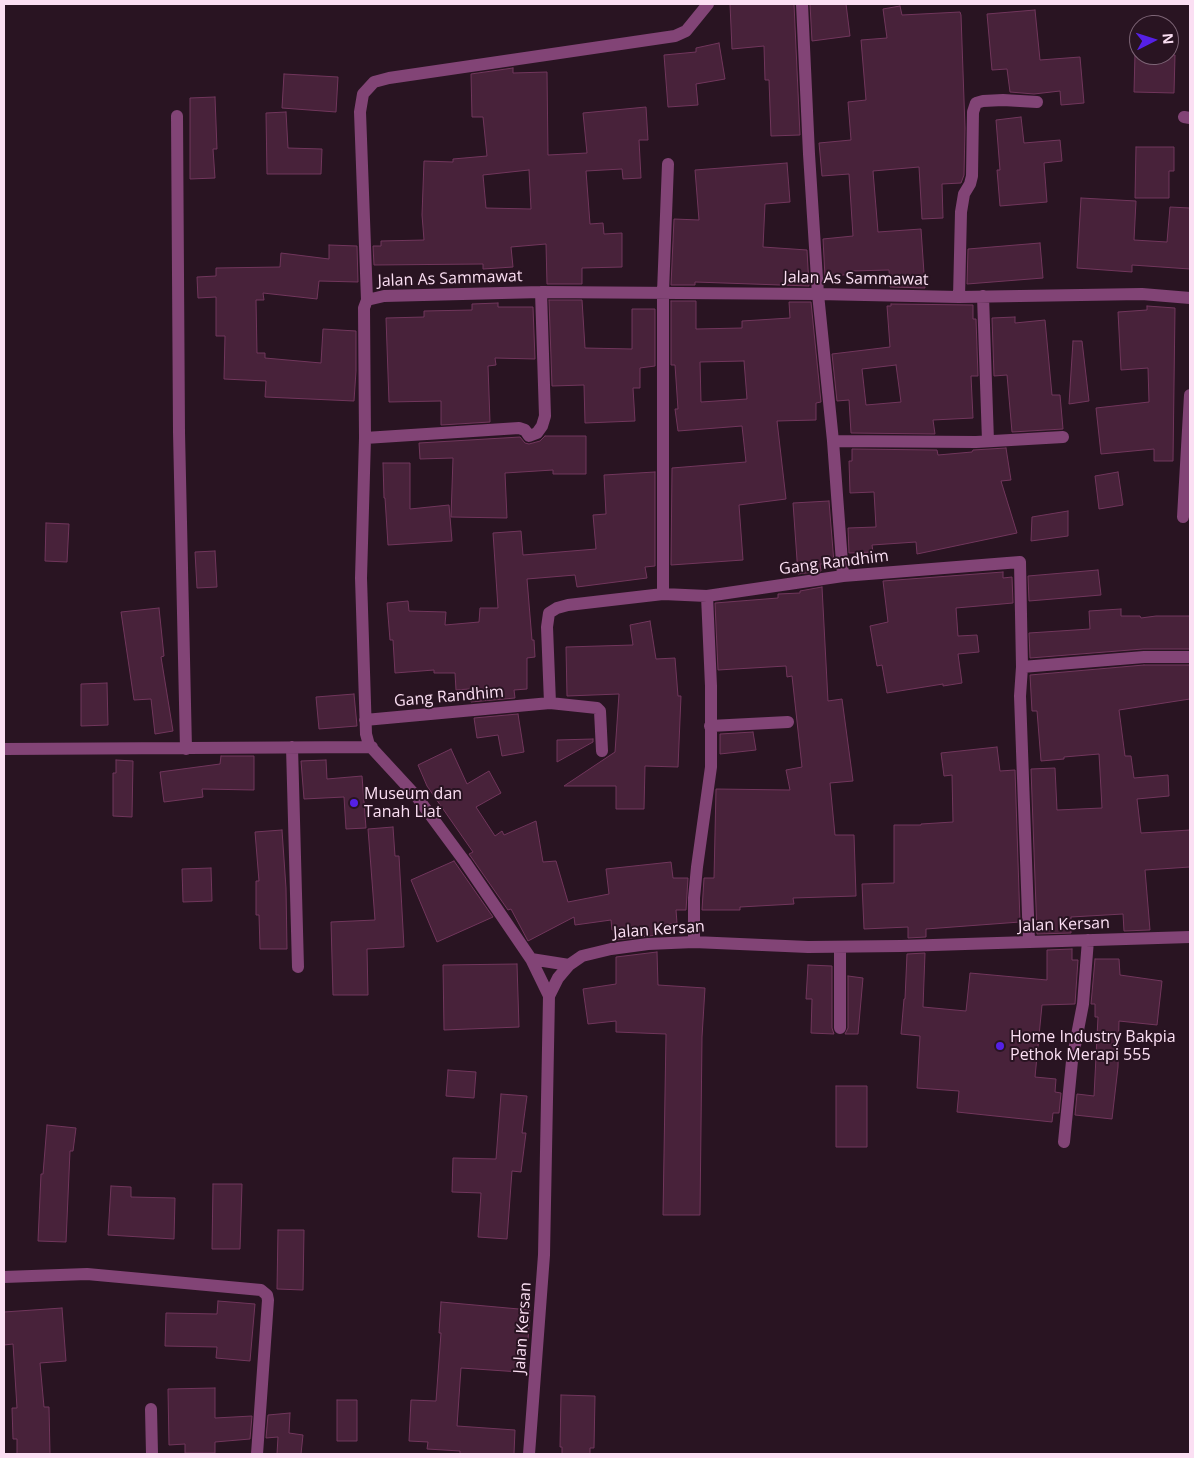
<!DOCTYPE html>
<html>
<head>
<meta charset="utf-8">
<style>
  body { margin:0 }
  #map { position:relative; width:1194px; height:1458px; overflow:hidden; background:#291422; font-family:"Open Sans",sans-serif }
  canvas { display:block }
  .frame { position:absolute; inset:0; border:5px solid #fbdff3; pointer-events:none }
  .north { position:absolute; left:1129px; top:15px; width:50px; height:50px; box-sizing:border-box; background:#291422; border:1px solid #7d6576; border-radius:50%; rotate:85deg; font-size:14px; font-weight:700; line-height:20px; text-align:center; color:#fbdff3 }
  .north::after { content:''; display:block; margin:auto; width:18px; height:22px; background:#5520e6; clip-path:polygon(50% 0,100% 100%,50% 72%,0 100%) }
</style>
</head>
<body>
<div id="map">
<canvas width="1194" height="1458"></canvas>
<div class="frame"></div>
<div class="north">N</div>
</div>
<script>
const ctx = document.querySelector('canvas').getContext('2d');
ctx.lineJoin = 'round';
function paint(path, color) { ctx.fillStyle = color; ctx.fill(path, 'evenodd'); }
const toPath = rows => new Path2D(rows.map(r => 'M' + r).join(''));
function stroke(path, color, width, dash) { ctx.strokeStyle = color; ctx.lineWidth = width; ctx.lineCap = dash ? 'butt' : 'round'; ctx.setLineDash(dash || []); ctx.stroke(path); }
function drawText(font, color, halo, rows, align = 'center') {
  ctx.font = font + ' "Open Sans",sans-serif'; ctx.lineWidth = 4; ctx.setLineDash([]); ctx.textBaseline = 'middle'; ctx.strokeStyle = halo; ctx.fillStyle = color; for (const [text, x, y, turn = 0] of rows) {
    ctx.save(); ctx.translate(x, y); ctx.rotate((+turn || 0) * Math.PI / 180); ctx.textAlign = isNaN(turn) ? turn : align; if (halo) ctx.strokeText(text, 0, 0); ctx.fillText(text, 0, 0); ctx.restore();
  }
}
const building = toPath([
  [730,4,794,4,800,135,771,136,769,80,765,80,764,46,732,49,730,4],
  [810,4,846,4,850,36,812,41,810,4],
  [900,6,902,15,960,12,961,15,965,128,964,175,961,183,942,184,943,218,922,219,919,167,873,171,878,232,921,229,925,288,890,287,889,270,852,271,852,274,825,277,823,239,853,236,849,174,822,176,819,143,851,140,848,102,866,100,861,40,887,38,883,9,900,6],
  [1035,10,1040,60,1080,57,1084,103,1061,105,1060,91,1034,94,1010,92,1007,69,992,70,987,14,1035,10],
  [719,43,725,79,696,84,698,105,668,107,664,55,696,52,696,48,719,43],
  [1135,54,1175,55,1174,93,1134,92,1135,54],
  [513,68,513,73,547,72,548,155,587,153,583,113,646,107,648,140,639,140,641,178,623,179,622,169,586,171,590,224,603,223,604,234,622,233,622,267,582,268,582,284,547,284,546,244,511,247,513,267,483,269,483,264,374,265,373,246,381,246,381,241,424,240,422,215,424,161,453,162,453,159,487,156,483,117,472,117,471,74,513,68],
  [529,170,531,209,486,208,483,175,529,170],
  [284,74,338,77,336,112,282,108,284,74],
  [215,97,217,149,213,149,215,178,190,179,190,98,215,97],
  [286,112,288,148,322,149,321,174,267,174,266,113,286,112],
  [1021,117,1024,143,1060,140,1062,161,1044,163,1047,202,1000,206,997,170,1000,170,996,120,1021,117],
  [1136,147,1174,147,1174,171,1169,171,1169,198,1135,198,1136,147],
  [787,163,790,202,765,204,763,247,807,250,809,286,695,282,695,285,671,285,674,219,699,220,695,170,787,163],
  [1081,198,1136,201,1134,240,1167,242,1170,207,1190,208,1190,269,1132,265,1132,272,1077,268,1081,198],
  [1040,243,1043,278,967,284,968,249,1040,243],
  [329,245,357,246,358,282,319,281,317,299,263,293,264,300,256,300,257,353,265,353,265,358,321,363,323,329,356,331,356,371,354,401,265,397,266,381,224,379,225,336,216,336,216,297,198,298,197,277,216,276,216,268,280,267,281,253,329,259,329,245],
  [549,300,582,300,585,348,632,349,632,309,655,309,655,366,640,368,640,388,633,388,635,421,585,423,584,385,552,386,549,300],
  [671,301,696,301,696,329,742,328,742,321,790,318,789,302,811,302,821,402,816,403,816,420,777,421,786,499,739,505,743,560,671,565,672,468,746,462,742,426,678,431,675,409,678,409,675,365,671,365,671,301],
  [744,361,747,399,701,402,700,362,744,361],
  [498,303,498,307,533,307,535,359,495,358,496,365,488,366,490,422,441,425,441,401,389,402,386,318,424,317,424,311,472,310,472,304,498,303],
  [891,304,973,305,973,319,976,319,978,376,971,376,973,418,933,420,935,434,851,433,849,400,837,401,832,354,890,347,887,306,891,306,891,304],
  [896,365,901,402,866,405,862,369,896,365],
  [1147,306,1175,308,1173,461,1154,461,1154,449,1101,454,1096,408,1149,402,1148,368,1121,370,1118,312,1147,310,1147,306],
  [1015,317,1015,323,1045,320,1052,395,1060,395,1063,429,1012,432,1007,375,994,376,992,318,1015,317],
  [1073,341,1082,341,1089,401,1069,404,1073,341],
  [545,436,586,436,586,474,553,474,553,470,505,473,507,518,451,517,453,458,420,459,419,443,520,437,525,443,529,444,540,441,545,436],
  [1006,448,1011,480,1001,481,1017,533,917,554,916,542,872,545,873,552,849,553,848,528,876,527,874,492,850,493,849,461,852,461,852,449,937,450,938,455,972,452,973,450,1006,448],
  [383,463,410,463,410,509,449,505,452,541,388,545,385,498,384,498,383,463],
  [655,472,655,566,645,567,647,578,577,587,575,575,527,579,532,640,534,640,535,657,527,658,527,689,514,690,515,698,471,702,469,689,456,690,455,673,434,673,434,670,395,673,393,640,390,640,387,603,408,601,409,611,446,612,445,625,479,622,480,608,498,608,493,533,521,531,523,555,596,549,593,515,606,514,604,475,655,472],
  [1118,472,1123,505,1099,509,1095,476,1118,472],
  [829,501,834,563,820,564,821,571,798,574,793,503,829,501],
  [1068,511,1068,536,1031,541,1032,517,1068,511],
  [46,523,69,524,67,562,45,561,46,523],
  [215,551,217,587,197,588,195,552,215,551],
  [1098,570,1101,595,1029,601,1028,576,1098,570],
  [1003,572,1003,578,1012,577,1013,603,956,608,958,636,977,635,979,652,958,654,962,683,943,686,943,684,887,693,882,665,877,666,870,626,888,622,883,581,1003,572],
  [822,587,828,701,842,699,853,781,830,783,835,835,854,835,856,896,793,898,794,904,740,907,740,910,702,910,704,878,714,878,716,789,790,790,786,770,802,767,792,676,787,677,786,666,718,670,715,603,778,598,778,594,800,593,800,591,822,587],
  [159,608,164,656,161,657,173,731,155,734,151,699,134,700,121,612,159,608],
  [1121,609,1121,616,1140,616,1141,618,1156,616,1190,616,1190,649,1143,649,1030,658,1029,633,1090,629,1089,611,1121,609],
  [650,621,656,659,675,658,678,696,681,696,678,767,645,766,644,809,616,809,616,786,564,786,615,752,619,694,567,696,566,647,633,645,630,625,650,621],
  [1144,665,1190,665,1190,699,1119,710,1125,756,1131,756,1134,778,1168,775,1169,796,1137,799,1141,833,1190,830,1190,867,1145,870,1150,930,1124,931,1123,914,1071,917,1071,933,1037,934,1031,769,1055,768,1057,810,1102,808,1099,754,1064,757,1064,759,1041,761,1037,711,1032,711,1030,675,1144,665],
  [107,683,108,725,81,726,81,684,107,683],
  [354,694,357,726,319,729,316,697,354,694],
  [518,714,524,752,502,756,498,735,477,738,474,718,518,714],
  [753,732,756,750,720,754,720,734,753,732],
  [593,739,593,742,557,762,557,740,593,739],
  [997,747,1000,771,1015,770,1020,922,926,929,926,937,908,938,908,927,864,929,862,884,894,883,894,825,921,825,921,824,953,822,952,775,944,776,941,753,997,747],
  [451,749,467,784,489,771,501,793,476,807,495,836,502,831,504,835,536,821,543,862,556,861,568,902,609,894,606,869,671,862,673,878,688,878,686,910,676,910,677,923,657,925,657,935,616,940,616,930,612,930,611,920,575,925,574,917,528,941,511,909,508,910,469,854,473,852,427,786,418,765,451,749],
  [221,756,254,756,254,790,202,789,203,797,164,802,160,772,220,764,221,756],
  [116,760,133,761,132,817,113,816,113,773,116,773,116,760],
  [326,760,327,779,362,776,366,828,346,829,344,797,304,799,301,761,326,760],
  [393,827,395,856,399,856,404,947,367,949,368,995,333,995,331,922,375,920,368,829,393,827],
  [282,830,286,888,287,949,260,949,259,915,256,915,256,881,259,881,255,832,282,830],
  [454,861,493,917,437,942,411,880,454,861],
  [211,868,212,901,183,902,182,869,211,868],
  [1072,949,1072,960,1078,960,1075,1004,1042,1005,1035,1077,1056,1079,1055,1092,1061,1093,1059,1113,1053,1113,1052,1122,957,1112,959,1091,917,1088,920,1036,901,1034,904,999,905,999,907,954,925,953,923,1007,966,1011,970,973,1047,980,1047,950,1072,949],
  [657,952,658,985,705,988,702,1037,700,1215,663,1215,666,1034,616,1032,616,1021,588,1024,583,989,616,984,616,957,657,952],
  [1095,959,1119,959,1120,975,1162,981,1157,1025,1119,1021,1118,1067,1112,1119,1075,1115,1077,1094,1094,1096,1098,1017,1095,1017,1095,1004,1091,1004,1095,959],
  [517,964,519,1027,444,1030,443,965,517,964],
  [808,965,832,966,832,1028,834,1034,811,1033,812,999,806,999,808,965],
  [848,976,863,978,858,1034,845,1034,848,1028,848,976],
  [448,1070,476,1072,474,1098,446,1096,448,1070],
  [836,1086,867,1086,867,1147,836,1147,836,1086],
  [501,1094,527,1096,522,1133,526,1133,521,1172,512,1171,507,1239,478,1237,481,1193,452,1192,453,1158,496,1159,501,1094],
  [47,1125,76,1128,73,1151,70,1151,66,1242,38,1241,41,1174,43,1174,47,1125],
  [213,1184,242,1184,240,1249,212,1249,213,1184],
  [111,1186,131,1187,131,1197,175,1198,174,1239,108,1235,111,1186],
  [278,1230,304,1230,303,1290,277,1289,278,1230],
  [218,1301,255,1304,250,1361,216,1358,217,1347,165,1346,166,1313,217,1314,218,1301],
  [441,1302,530,1310,528,1340,522,1339,520,1372,461,1368,457,1426,515,1430,514,1454,460,1454,460,1451,427,1449,428,1442,409,1441,411,1400,436,1401,441,1333,439,1333,441,1302],
  [62,1308,66,1361,40,1363,44,1407,49,1407,50,1454,17,1454,17,1439,13,1439,12,1408,17,1408,13,1344,4,1345,4,1312,62,1308],
  [215,1388,215,1418,252,1416,250,1439,215,1442,215,1453,185,1453,185,1444,169,1445,168,1389,215,1388],
  [561,1395,595,1396,594,1448,590,1448,590,1454,562,1454,562,1447,560,1447,561,1395],
  [337,1400,357,1400,357,1441,337,1441,337,1400],
  [290,1413,289,1433,303,1435,301,1454,277,1454,278,1437,266,1438,268,1415,290,1413]
]);
paint(building, '#48223a');
stroke(building, '#71365c', 1);
stroke(toPath([
  [802,4,809,154,818,294,833,441,843,576],
  [177,116,179,432,186,749],
  [1184,117,1190,118],
  [983,296,988,441],
  [959,297,961,212,964,194,970,184,972,176,973,112,976,103,983,101,1003,100,1037,102],
  [367,300,360,112,363,94,374,82,389,78,675,36,686,31,708,4],
  [365,438,519,428,525,430,529,436,537,433,542,426,545,416,541,292],
  [833,441,976,442,1063,437],
  [1183,517,1190,395],
  [663,594,663,292,668,164],
  [1022,667,1144,657,1190,657],
  [550,703,597,708,600,711,602,751],
  [365,720,550,703,547,627,549,613,557,608,568,605,663,594,707,596,843,576,1020,562,1022,667,1020,696,1029,942],
  [710,726,788,722],
  [292,747,298,967],
  [4,749,372,747],
  [694,942,694,898,697,867,711,767,711,686,707,596],
  [840,947,840,1028],
  [531,959,569,965],
  [549,996,531,959,465,862,417,797,369,745,366,734,361,578,365,438,364,308,367,300,384,296,541,292,818,294,959,297,1142,294,1190,298],
  [1064,1142,1072,1061,1083,1004,1088,940],
  [4,1277,87,1274,261,1290,267,1295,268,1300,257,1454],
  [151,1409,152,1454],
  [529,1454,544,1255,549,996,558,978,569,965,582,956,611,949,648,944,694,942,808,947,901,946,1190,937]
]), '#824476', 12);
for (const [x, y, r, color] of [
  [354,803,5,"#5520e6"],
  [1000,1046,5,"#5520e6"]
]) { const dot = new Path2D(); dot.arc(x, y, r, 0, 2 * Math.PI); ctx.fillStyle = color; ctx.fill(dot); stroke(dot, '#291422', 2); }
drawText('16px', '#fbdff3', '#291422', [
  ["Jalan As Sammawat",450,279,-2],
  ["Jalan As Sammawat",856,279,1],
  ["Gang Randhim",834,563,-7],
  ["Gang Randhim",449,697,-5],
  ["Jalan Kersan",1064,925,-2],
  ["Jalan Kersan",659,930,-4],
  ["Jalan Kersan",523,1328,-86]
]);
drawText('16px', '#fbdff3', '#291422', [
  ["Museum dan",364,794],
  ["Tanah Liat",364,812],
  ["Home Industry Bakpia",1010,1037],
  ["Pethok Merapi 555",1010,1055]
], 'left');
</script>
</body>
</html>
